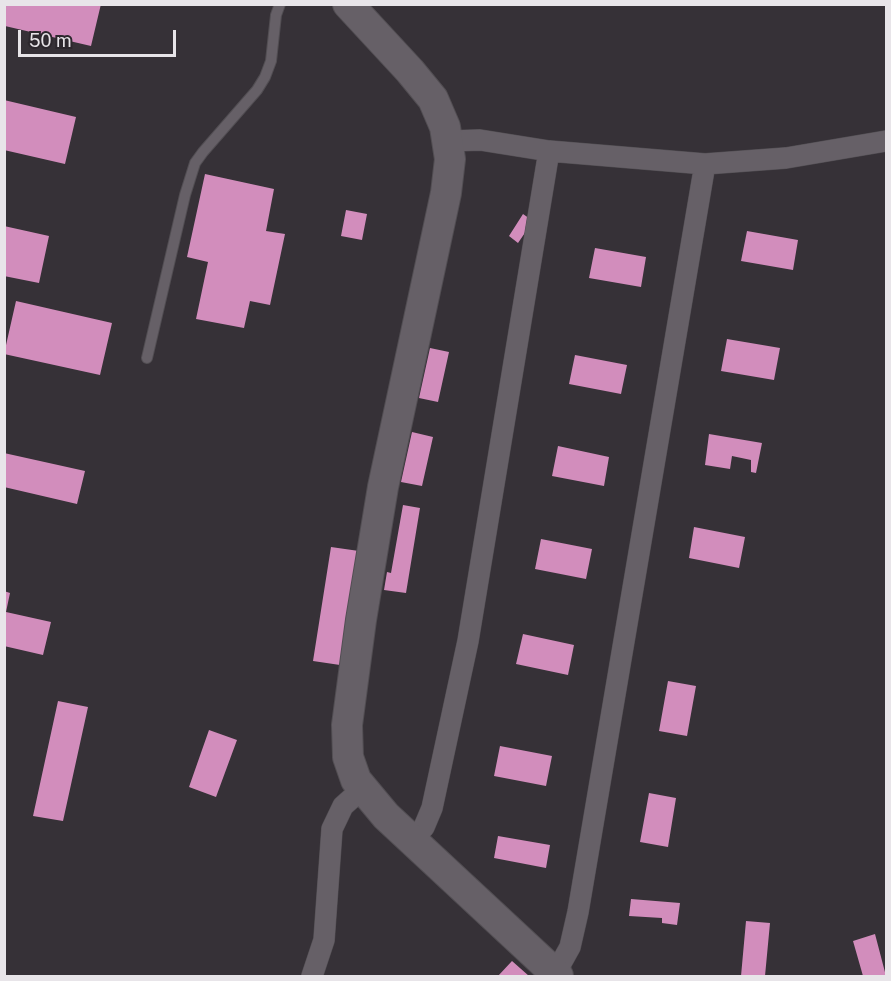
<!DOCTYPE html>
<html>
<head>
<meta charset="utf-8">
<style>
  body { margin:0 }
  #map { position:relative; width:891px; height:981px; overflow:hidden; background:#363137; font-family:"Public Sans",sans-serif }
  canvas { display:block }
  .frame { position:absolute; inset:0; border:6px solid #e8e5e9; pointer-events:none }
  .scale { position:absolute; left:18px; top:30px; width:158px; height:27px; box-sizing:border-box; border:3px solid #e8e5e9; border-top:0; padding-left:8px; font-size:18px; line-height:21px; white-space:nowrap; color:#e8e5e9; -webkit-text-stroke:4px #2c272d; paint-order:stroke }
</style>
</head>
<body>
<div id="map">
<canvas width="891" height="981"></canvas>
<div class="frame"></div>
<div class="scale">50 m</div>
</div>
<script>
const ctx = document.querySelector('canvas').getContext('2d');
ctx.lineJoin = 'round';
function paint(path, color) { ctx.fillStyle = color; ctx.fill(path, 'evenodd'); }
const toPath = rows => new Path2D(rows.map(r => 'M' + r).join(''));
function stroke(path, color, width, dash) { ctx.strokeStyle = color; ctx.lineWidth = width; ctx.lineCap = dash ? 'butt' : 'round'; ctx.setLineDash(dash || []); ctx.stroke(path); }
paint(toPath([
  [5,4,101,4,91,46,5,26],
  [4,100,76,117,65,164,4,150],
  [205,174,274,189,266,231,285,234,270,305,250,301,244,328,196,319,208,262,187,257],
  [346,210,367,214,362,240,341,236],
  [523,214,533,221,518,243,509,236],
  [4,226,49,236,39,283,4,276],
  [747,231,798,240,793,270,741,261],
  [595,248,646,257,641,287,589,278],
  [16,301,112,323,100,375,4,354],
  [727,339,780,348,774,380,721,371],
  [430,348,449,352,438,402,419,398],
  [575,355,627,365,621,394,569,384],
  [412,432,433,437,422,486,401,482],
  [709,434,762,443,756,473,751,472,751,460,732,456,730,469,705,465],
  [558,446,609,457,604,486,552,476],
  [4,453,85,471,77,504,4,487],
  [403,505,420,508,406,593,384,590,387,572,391,573],
  [694,527,745,537,739,568,689,558],
  [541,539,592,549,586,579,535,569],
  [331,547,359,551,340,665,313,661],
  [4,591,10,593,6,612,51,622,43,655,4,646],
  [523,634,574,645,568,675,516,664],
  [668,681,696,686,687,736,659,731],
  [58,701,88,707,63,821,33,816],
  [209,730,237,740,216,797,189,787],
  [500,746,552,756,546,786,494,776],
  [649,793,676,798,668,847,640,842],
  [498,836,550,845,546,868,494,858],
  [631,899,680,903,677,925,662,923,662,918,629,916],
  [746,921,770,923,765,976,741,976],
  [875,934,886,976,863,976,853,941],
  [512,961,529,976,498,976]
]), '#d28dbc');
const lane = toPath([
  [147,358,185,195,195,163,203,152,257,90,265,77,271,61,276,15,280,4]
]);
const street = toPath([
  [449,141,480,140,549,151,705,164,786,158,886,141],
  [411,841,424,827,432,808,468,641,549,151],
  [555,974,570,947,578,912,705,164],
  [312,976,324,940,332,829,343,806,362,789]
]);
const secondary = toPath([
  [348,4,410,71,433,99,445,127,450,159,446,193,383,487,361,620,347,725,348,757,356,780,386,816,558,976]
]);
stroke(lane, '#524e53', 12);
stroke(street, '#524e53', 22);
stroke(secondary, '#524e53', 32);
stroke(lane, '#666067', 10);
stroke(street, '#666067', 21);
stroke(secondary, '#666067', 30);
</script>
</body>
</html>
